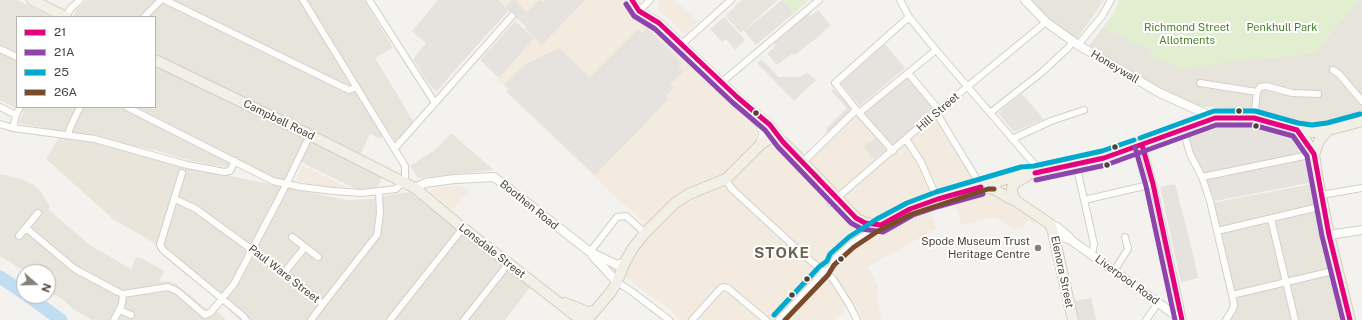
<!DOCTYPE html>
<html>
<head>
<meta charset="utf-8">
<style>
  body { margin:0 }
  #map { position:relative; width:1362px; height:320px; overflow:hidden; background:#f4f2ee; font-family:"Public Sans",sans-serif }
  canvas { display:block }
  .legend { position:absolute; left:16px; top:16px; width:140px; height:92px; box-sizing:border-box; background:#fff; border:1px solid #b7b4b0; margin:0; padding:5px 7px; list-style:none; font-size:12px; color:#4b4439 }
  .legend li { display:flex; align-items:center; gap:8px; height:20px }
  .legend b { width:20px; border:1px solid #b7b4b0 }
  .north { position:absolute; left:16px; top:264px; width:40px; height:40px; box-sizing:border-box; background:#fff; border:1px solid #b7b4b0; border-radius:50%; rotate:110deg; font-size:11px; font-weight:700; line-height:16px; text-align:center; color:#4b4439 }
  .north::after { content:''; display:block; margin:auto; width:14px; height:18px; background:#868178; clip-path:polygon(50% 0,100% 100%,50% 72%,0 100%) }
</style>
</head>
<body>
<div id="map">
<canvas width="1362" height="320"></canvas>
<ul class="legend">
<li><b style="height:5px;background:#e5007d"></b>21</li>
<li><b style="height:5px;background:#8e44ad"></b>21A</li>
<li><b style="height:5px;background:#00a9ce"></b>25</li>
<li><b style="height:5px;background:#7a4b2a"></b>26A</li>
</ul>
<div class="north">N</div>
</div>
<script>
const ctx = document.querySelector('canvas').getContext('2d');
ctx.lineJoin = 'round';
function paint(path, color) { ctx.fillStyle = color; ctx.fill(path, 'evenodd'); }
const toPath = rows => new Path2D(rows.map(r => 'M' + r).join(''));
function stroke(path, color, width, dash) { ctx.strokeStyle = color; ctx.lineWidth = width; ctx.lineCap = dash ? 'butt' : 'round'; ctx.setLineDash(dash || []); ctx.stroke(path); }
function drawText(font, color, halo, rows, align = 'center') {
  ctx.font = font + ' "Public Sans",sans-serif'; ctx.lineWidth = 4; ctx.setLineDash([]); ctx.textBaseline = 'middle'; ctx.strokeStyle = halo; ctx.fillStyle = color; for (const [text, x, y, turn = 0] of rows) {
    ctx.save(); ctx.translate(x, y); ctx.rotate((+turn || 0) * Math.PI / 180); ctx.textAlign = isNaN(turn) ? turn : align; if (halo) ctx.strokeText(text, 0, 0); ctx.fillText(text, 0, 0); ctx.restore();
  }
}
paint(toPath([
  [0,0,17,0,52,17,17,17,17,107,155,107,155,17,73,17,76,10,87,0,364,0,393,48,375,58,415,124,397,144,377,114,372,118,383,136,381,139,370,134,357,162,382,176,378,186,370,190,358,190,295,159,285,179,279,181,234,157,228,167,211,165,180,158,159,151,18,123,24,112,0,100],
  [742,0,778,0,741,33,725,16],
  [1031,0,1104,0,1077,39,1051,22],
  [1358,0,1362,0,1362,114,1329,123,1303,123,1285,120,1257,111,1198,106,1160,88,1089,46,1103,27,1152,51,1253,59,1314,53],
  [451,133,494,170,418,178,410,166,435,150],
  [178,165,346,200,372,199,394,194,410,192,531,286,505,320,240,320,202,286,186,275,167,259,158,250,154,243],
  [1,174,21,179,34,185,41,192,49,205,49,210,91,246,131,269,136,257,141,258,164,271,159,282,167,281,175,283,205,308,218,312,226,320,92,320,73,309,61,298,48,292,48,272,26,272,0,256,0,177],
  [1312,184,1346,320,1229,320,1237,307,1223,259,1212,203]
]), '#e7e4dc');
paint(toPath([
  [500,0,622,0,798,169,859,113,894,150,935,115,977,183,1038,220,1034,224,1028,220,1021,229,1018,227,1015,231,995,217,962,225,953,201,929,208,936,229,903,247,868,267,878,286,878,293,876,296,882,320,862,320,860,316,851,303,836,320,680,320,671,310,623,276,631,257,652,229,622,203,505,91,507,89,497,80,534,37,525,28,526,26],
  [659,0,675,0,698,21,685,34,658,9,657,4],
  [302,165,351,189,333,188,295,181],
  [460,185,468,192,452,210,430,191,435,188]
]), '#f3ebdf');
paint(toPath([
  [438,0,499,0,509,10,456,69,412,31],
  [515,21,534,38,499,78,480,60],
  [1233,125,1251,127,1300,141,1305,149,1313,182,1215,201,1194,160,1187,136,1218,126],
  [1091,298,1096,320,1079,320,1074,301]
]), '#e6e2de');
paint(toPath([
  [59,137,95,143,178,165,154,243,113,219,46,159]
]), '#eae5da');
paint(toPath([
  [783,0,807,0,808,1,794,13],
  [1119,0,1358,0,1314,53,1253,59,1183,69,1151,56,1151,51,1103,27,1114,13]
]), '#e1eecf');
paint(toPath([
  [512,0,515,0,527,12,539,0,543,2,545,0,585,0,542,45,525,29,526,27,505,7],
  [782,0,783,0,794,13,756,45,744,31],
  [818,10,831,25,818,37,796,54,792,54,777,65,767,54,776,45,774,42,809,13,811,16],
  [724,17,745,40,735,50,726,39,722,42,710,29],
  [647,28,682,63,678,67,683,72,670,84,674,88,666,96,669,99,595,175,507,92,509,89,504,85,524,65,559,48,590,77,638,29,642,33],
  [426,43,456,69,437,91,430,86,413,59],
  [885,44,905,68,860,106,841,83],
  [761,59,779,77,800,77,807,73,816,80,794,101,757,63],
  [907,75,937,109,893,147,864,113],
  [833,89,854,110,827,137,826,129,847,108,831,91],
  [1022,94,1044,119,1014,132,998,113],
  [876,138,885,150,874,159,863,146],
  [1175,184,1195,262,1198,278,1181,282,1160,187]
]), '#e6e3df');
stroke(toPath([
  [0,277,24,293],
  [28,296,61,320]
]), '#c0ddf1', 13);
const minor = toPath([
  [165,0,349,90,357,87],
  [369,0,435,103],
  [900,0,909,17,936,50,1041,172],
  [639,11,650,0],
  [65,17,71,8,80,0],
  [144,17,161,0],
  [682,44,731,0],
  [1078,45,1102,16,1111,0],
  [0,49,17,57],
  [1333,70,1339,74,1362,101],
  [908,73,939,110],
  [722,82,819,0],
  [1200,83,1257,92,1260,87,1266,86,1292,93,1318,94],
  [0,107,16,115],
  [127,107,273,181,301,187,333,191,362,193,396,189,403,182,405,177,405,166,303,0],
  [936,112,976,178],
  [859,113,936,50],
  [990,113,1041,73,1068,48,1073,41],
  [1254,118,1257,92],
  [0,124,13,128,95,139,187,165,214,170,224,172,230,171,235,161],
  [13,128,16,115,20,107],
  [1183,129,1190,154,1202,177,1210,201,1232,295,1234,305,1233,309,1226,320],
  [68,135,70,128,80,107],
  [906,139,921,162,940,205],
  [1012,139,1051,121,1084,110],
  [1142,145,1153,184,1180,306,1182,319],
  [395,148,512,16],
  [893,151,859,113,835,83,909,17],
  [803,162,856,110],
  [1076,164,1094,244,1093,250,1091,254],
  [182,173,160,245,163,250,243,316,246,320],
  [1202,177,1314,154],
  [726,179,731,188,771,225,806,257,833,279,849,304,857,320],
  [1321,195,1362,188],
  [175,199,196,209,284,273,323,304,377,235,380,213,379,191],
  [1084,200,1153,184],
  [831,203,939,110,1046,22],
  [1271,219,1295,320],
  [26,228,75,269,118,292,123,294,168,287,177,291,205,315],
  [1217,231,1323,206],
  [19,236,38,213],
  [292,237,318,257],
  [590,252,617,217,626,216,645,233],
  [1114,271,1128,249,1125,237],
  [284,273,305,247],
  [617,282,631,291,669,320],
  [1232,295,1337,270],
  [120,310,131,315],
  [205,315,211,312,234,284,283,191,310,135],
  [114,320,122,304,123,294],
  [311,320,323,304],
  [390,320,463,228],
  [464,320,509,263],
  [692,320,721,288,725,287,729,289,766,320],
  [779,320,824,272,828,270,833,265,835,259,854,242,880,226],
  [1146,320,1158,303]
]);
const tertiary = toPath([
  [1025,0,1046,22,1078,45,1160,93,1215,118],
  [415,188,425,183,455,179,494,177,590,252,617,265,625,262],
  [1050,224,1057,227,1070,238],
  [1329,235,1362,230],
  [1055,240,1059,237,1063,237,1071,240,1182,320],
  [593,256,617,282]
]);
const secondary = toPath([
  [632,0,639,11,659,23,737,97,770,125,783,142],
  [753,117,760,124,764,132,761,144]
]);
const primary = toPath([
  [32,0,66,17],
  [155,60,310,135,415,188,463,228,581,320],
  [1297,130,1306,141,1314,154,1318,181,1329,235,1350,320],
  [1314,154,1319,141,1328,130],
  [983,187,994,189,1009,198,1016,201,1050,224,1053,232,1073,320],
  [1016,201,1012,193,1012,188,1016,182,1026,177],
  [565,303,588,312,595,311],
  [587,320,611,292,617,282,625,262,633,248,645,233,675,203,689,194,726,179,761,144,770,138,776,139,783,142,803,162,856,218,865,223,881,225,910,209,938,199,1023,174,1035,173,1104,158,1215,118,1254,118,1297,130,1312,132,1328,130,1362,121]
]);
stroke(minor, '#d2d0cb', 8);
stroke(tertiary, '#d2d0cb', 10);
stroke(secondary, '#d3cfc5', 10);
stroke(primary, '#d6cebb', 12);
stroke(minor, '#fdfdfc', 6);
stroke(tertiary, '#fdfdfc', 8);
stroke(secondary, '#f7f6f1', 9);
stroke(primary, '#f2efe6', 10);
stroke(toPath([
  [632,0,639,11,659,23,737,97,770,125,783,142,856,218,865,223,881,225,910,209,938,199,981,187],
  [1142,145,1153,184,1182,320],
  [1035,173,1104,158,1215,118,1254,118,1297,130,1314,154,1329,235,1350,320]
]), '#e5007d', 5);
stroke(toPath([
  [626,4,634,16,655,29,732,102,765,130,778,147,851,223,862,229,883,232,913,215,940,206,983,194],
  [1135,147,1146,186,1175,320],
  [1036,180,1106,165,1216,125,1253,125,1293,136,1307,156,1322,236,1343,320]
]), '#8e44ad', 5);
stroke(toPath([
  [1140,138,1214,111,1255,111,1298,123,1312,125,1327,123,1360,114],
  [774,315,819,267,827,261,830,254,849,237,877,219,907,203,936,192,1021,167,1034,166,1102,151,1134,140]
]), '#00a9ce', 5);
stroke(toPath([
  [785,320,828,275,834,265,854,247,878,231,912,214,988,189,994,189]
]), '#7a4b2a', 5);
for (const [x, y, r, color] of [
  [1239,111,3.5,"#4b4439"],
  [756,113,3.5,"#4b4439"],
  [1256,126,3.5,"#4b4439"],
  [1115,147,3.5,"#4b4439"],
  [1107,165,3.5,"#4b4439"],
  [1038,248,4,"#868178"],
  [841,259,3.5,"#4b4439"],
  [807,279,3.5,"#4b4439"],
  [792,295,3.5,"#4b4439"]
]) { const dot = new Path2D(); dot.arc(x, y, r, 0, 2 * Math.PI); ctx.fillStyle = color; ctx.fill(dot); stroke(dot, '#fff', 1.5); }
drawText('11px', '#4a7f2a', '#fff', [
  ["Richmond Street",1187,28],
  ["Allotments",1187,41],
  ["Penkhull Park",1282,28]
]);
drawText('11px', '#4b4439', '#fff', [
  ["Honeywall",1115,67,31],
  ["Hill Street",938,112,-41],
  ["Campbell Road",279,120,26],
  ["Boothen Road",529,205,39],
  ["Lonsdale Street",492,251,38],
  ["Elenora Street",1062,272,78],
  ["Paul Ware Street",284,274,38],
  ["Liverpool Road",1127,280,36]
]);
drawText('11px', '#4b4439', '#fff', [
  ["Spode Museum Trust",1030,242],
  ["Heritage Centre",1030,255]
], 'right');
ctx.letterSpacing = '1px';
drawText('bold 15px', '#6e6250', '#fff', [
  ["STOKE",782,253]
]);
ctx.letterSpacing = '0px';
</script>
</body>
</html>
